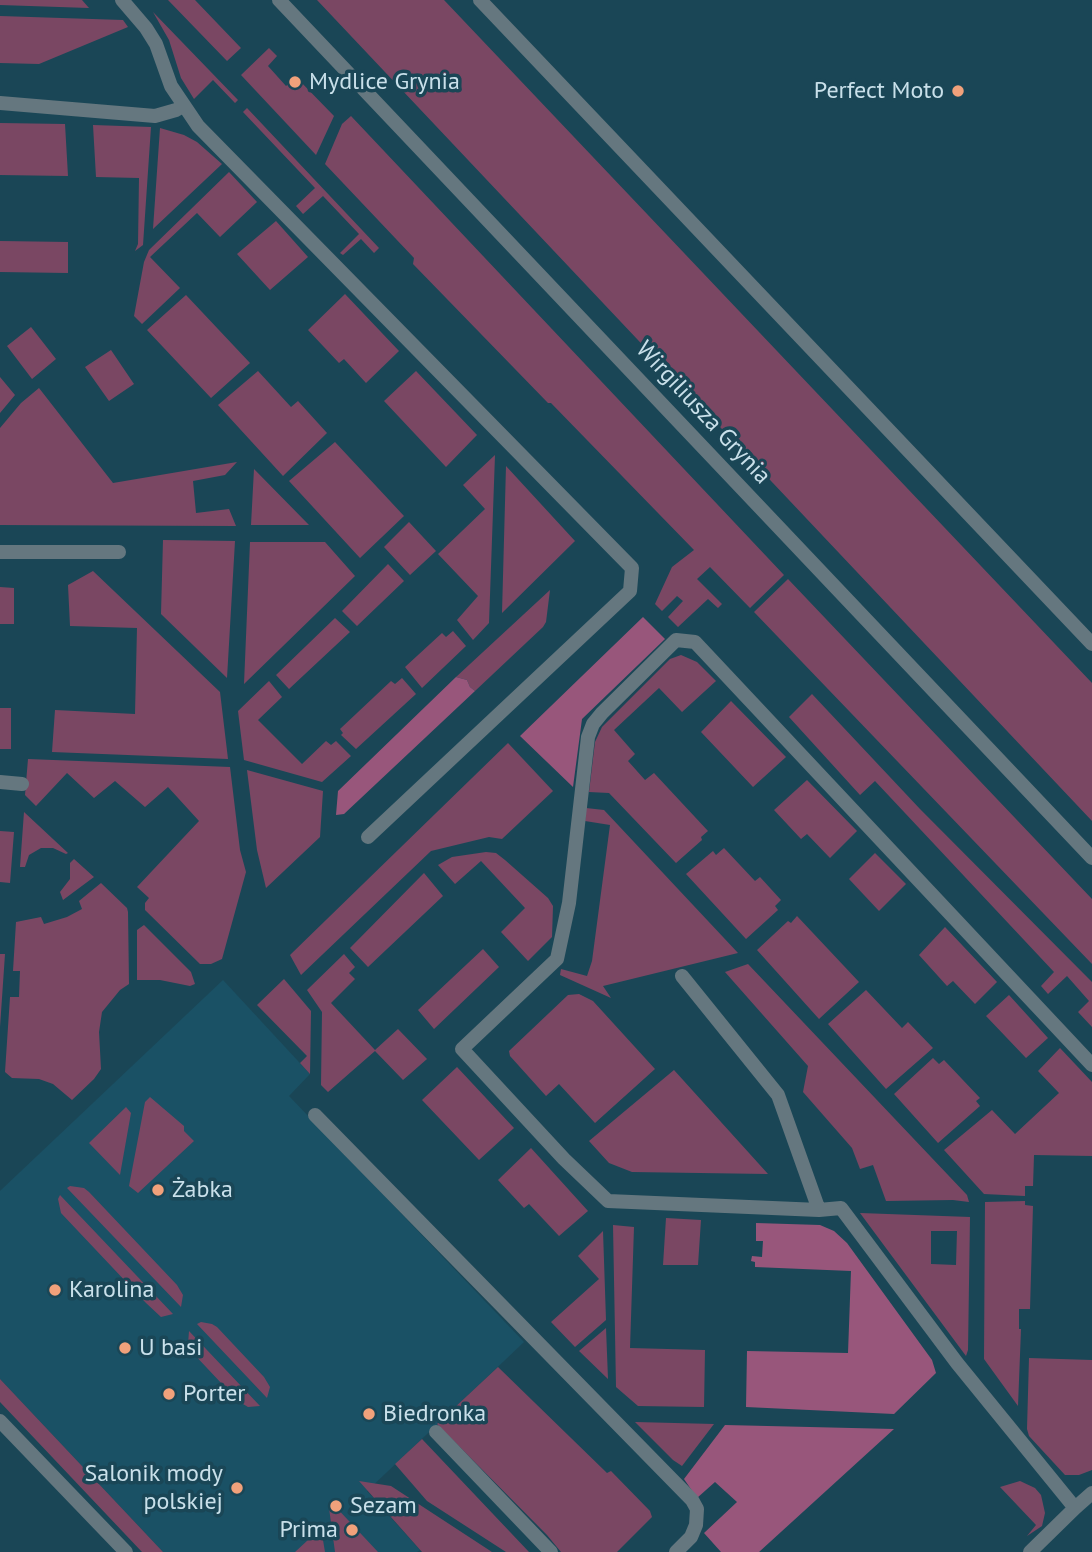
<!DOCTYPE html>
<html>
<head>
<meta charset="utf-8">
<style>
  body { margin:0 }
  canvas { display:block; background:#1a4656 }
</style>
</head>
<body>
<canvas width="1092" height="1552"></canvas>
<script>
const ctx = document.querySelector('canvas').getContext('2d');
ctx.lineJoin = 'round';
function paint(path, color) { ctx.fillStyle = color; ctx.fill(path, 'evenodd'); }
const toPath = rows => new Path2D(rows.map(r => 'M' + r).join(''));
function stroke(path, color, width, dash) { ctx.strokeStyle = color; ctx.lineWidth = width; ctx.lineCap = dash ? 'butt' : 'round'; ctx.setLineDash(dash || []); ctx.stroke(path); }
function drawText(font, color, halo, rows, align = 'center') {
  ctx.font = font + ' "PT Sans",sans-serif'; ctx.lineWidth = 7; ctx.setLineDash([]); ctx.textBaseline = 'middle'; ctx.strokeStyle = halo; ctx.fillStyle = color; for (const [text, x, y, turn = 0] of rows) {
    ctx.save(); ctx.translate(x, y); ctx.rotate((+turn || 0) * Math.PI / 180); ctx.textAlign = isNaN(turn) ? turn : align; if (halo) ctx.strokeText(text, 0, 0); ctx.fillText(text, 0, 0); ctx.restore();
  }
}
paint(toPath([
  [223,980,310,1074,289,1096,524,1342,367,1491,420,1550,417,1552,163,1552,0,1379,0,1191]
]), '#1a5165');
paint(toPath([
  [0,0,82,0,89,8,0,5],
  [168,0,195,0,241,48,227,61],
  [317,0,444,0,1092,683,1092,821],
  [153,12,238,100,235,103,213,80,194,99,181,78,169,40],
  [0,16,123,20,128,27,39,64,0,63],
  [269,48,277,56,268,66,286,86,296,77,334,116,316,155,241,75],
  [247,108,379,248,374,253,361,239,343,255,340,253,359,234,323,196,303,214,296,206,315,188,243,112],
  [351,116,784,575,750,608,710,567,697,579,722,604,718,608,708,599,678,627,668,617,683,601,677,596,662,611,655,604,672,567,694,550,551,403,548,403,413,264,414,258,325,164,342,124],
  [0,123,65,124,68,176,0,175],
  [93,125,151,127,143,245,135,251,138,244,139,178,96,177],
  [160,128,184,135,197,142,222,164,153,229],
  [229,172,257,202,220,237,197,213,150,257,180,288,142,324,134,316,144,262,149,250],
  [276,221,308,257,270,290,237,254],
  [0,241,68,242,68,273,0,272],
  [345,294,399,351,366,383,344,359,339,363,308,330],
  [186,295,250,363,211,398,147,330],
  [31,327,56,359,32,379,7,346],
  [111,350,134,384,109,401,85,367],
  [258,371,291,407,298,401,327,433,283,476,218,405],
  [416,371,477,435,446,467,384,401],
  [0,377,15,395,0,413],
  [39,388,113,483,237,462,225,475,193,481,196,513,229,509,236,526,0,525,0,428,21,403],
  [335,442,404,516,360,558,289,481],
  [495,455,489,623,473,640,457,620,478,596,438,554,485,509,463,485],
  [506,466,575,541,502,613],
  [254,469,309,525,251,525],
  [409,522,436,551,410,575,384,547],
  [163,540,235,541,227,678,161,614],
  [250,542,325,542,355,576,244,684],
  [388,564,404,581,357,626,342,611],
  [93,571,220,692,228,759,52,752,55,710,135,714,137,628,70,626,68,585],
  [788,579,1092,899,1092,964,754,612],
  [0,587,14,588,14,624,0,624],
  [550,590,546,622,543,627,475,691,470,687,467,680,456,677],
  [335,618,350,632,289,689,276,675],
  [453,631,466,646,422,688,405,667,442,633,446,637],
  [681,655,697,662,716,681,682,712,659,688,614,730,635,754,628,761,645,780,654,773,708,831,701,837,702,840,676,863,609,793,589,792,595,742,602,727,670,659],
  [402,678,416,694,356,749,341,735,343,733,340,729,391,681,395,684],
  [269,681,282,697,258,720,302,764,326,741,331,745,336,741,351,756,322,782,244,760,238,711],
  [812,694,920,809,1092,982,1092,1027,1078,1012,1089,1001,1067,976,1048,994,1041,986,1054,972,875,781,860,795,789,717],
  [731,701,786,757,753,787,701,732],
  [0,708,11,708,11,749,0,749],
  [508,743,553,791,502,839,489,837,431,851,301,975,290,955],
  [28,759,230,767,240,850,246,872,222,959,211,964,200,964,145,910,145,903,149,898,137,887,199,821,168,787,145,807,115,781,94,798,67,773,36,806,25,795],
  [247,770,323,791,320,837,266,888,257,850],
  [807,780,857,831,830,858,807,834,801,839,774,810],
  [586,808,604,810,738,953,603,986,611,998,560,975,561,969,587,976,592,961,610,825,585,821],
  [24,812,68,853,66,854,53,848,41,848,29,855,25,867,20,867],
  [0,831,14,832,10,883,0,882],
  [724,848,755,881,760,877,781,900,775,906,778,910,746,939,686,874,713,851,716,855],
  [486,852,496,853,505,860,548,898,553,906,552,937,528,961,501,932,525,908,481,861,455,884,438,865,452,857],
  [875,853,906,884,879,911,849,879],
  [74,859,94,877,63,900,60,892,70,879,70,863],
  [424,873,443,896,368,967,350,948],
  [101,883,127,908,128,912,129,984,120,990,102,1012,99,1032,101,1069,94,1079,72,1100,53,1084,39,1079,12,1078,5,1072,10,997,19,997,20,971,13,971,16,922,41,917,44,924,67,917,82,909,79,901],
  [797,916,859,982,819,1019,757,950,788,921,791,923],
  [144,925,191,972,195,984,190,986,160,980,137,980,137,930],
  [945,927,997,982,975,1004,953,981,947,986,919,955],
  [483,949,499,967,434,1029,418,1010],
  [0,954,5,954,0,1027],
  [344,954,355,967,349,973,355,979,331,1003,375,1050,398,1029,427,1059,403,1080,375,1051,328,1092,321,1085,322,1012,307,990],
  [748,964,967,1195,969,1202,953,1200,886,1201,873,1165,860,1169,852,1148,803,1092,808,1066,725,972],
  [284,979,311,1011,310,1074,300,1063,307,1056,257,1005],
  [866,990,902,1028,908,1022,933,1048,886,1089,828,1024],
  [579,994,593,1001,655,1069,595,1123,559,1084,546,1096,510,1056,509,1051,568,995],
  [1009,995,1048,1038,1026,1058,986,1016],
  [1060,1048,1092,1082,1092,1156,1034,1155,1033,1186,1025,1186,1025,1196,984,1194,944,1150,992,1110,1015,1134,1059,1093,1038,1071],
  [933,1058,939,1064,944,1060,980,1098,976,1101,980,1106,938,1143,894,1094],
  [457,1067,514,1128,479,1160,422,1100],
  [674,1070,768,1174,632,1172,609,1163,589,1141],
  [150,1097,184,1126,184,1131,194,1141,138,1193,129,1186,145,1102],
  [126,1107,131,1113,120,1175,89,1143],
  [531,1148,588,1211,559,1236,529,1204,524,1208,498,1180],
  [70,1186,84,1188,89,1192,177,1285,183,1295,181,1307,67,1188],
  [60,1195,173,1314,161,1317,146,1303,61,1213,58,1199],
  [1025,1201,1025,1205,1033,1206,1030,1309,1019,1309,1019,1329,1021,1329,1018,1406,984,1359,985,1202],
  [860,1213,970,1217,968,1350,966,1356],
  [931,1231,957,1231,956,1265,931,1264],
  [666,1218,701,1220,698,1265,663,1265],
  [613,1225,634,1227,630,1348,705,1350,704,1407,638,1406,616,1387],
  [603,1231,606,1320,575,1347,551,1322,599,1279,578,1256],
  [201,1322,212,1324,217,1327,264,1377,270,1387,267,1398,197,1324],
  [606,1328,608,1379,579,1351],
  [189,1331,260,1406,248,1407,238,1401,191,1351,188,1344],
  [1029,1358,1092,1360,1092,1470,1079,1475,1065,1475,1029,1436,1027,1429],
  [498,1367,607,1473,611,1471,650,1511,652,1517,617,1552,561,1552,547,1535,437,1424],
  [0,1379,163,1552,142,1552,0,1402],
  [635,1422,714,1424,682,1466,673,1460],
  [422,1439,529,1552,506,1552,427,1501,395,1464],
  [359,1481,391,1486,492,1552,422,1552],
  [1020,1481,1035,1488,1041,1495,1045,1513,1042,1526,1027,1536,1036,1525,1000,1487],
  [333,1504,378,1552,335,1552,329,1508],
  [321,1528,325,1552,295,1552]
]), '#7a4763');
paint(toPath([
  [643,617,665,639,582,719,573,787,520,736],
  [456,677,467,680,470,687,475,691,344,814,336,815,338,791],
  [756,1223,820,1225,834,1231,847,1243,932,1360,936,1373,894,1414,746,1407,747,1351,848,1353,851,1271,755,1267,755,1262,751,1261,752,1256,762,1257,763,1241,756,1241],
  [725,1425,894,1429,759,1552,721,1552,704,1533,737,1502,715,1482,697,1498,684,1479]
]), '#98567b');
stroke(toPath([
  [122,0,146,28,156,44,171,86,198,126,632,568,630,591,368,837],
  [279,0,1092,858],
  [480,0,1092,644],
  [0,103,155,116,176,110,183,106],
  [0,552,119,552],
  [0,782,22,784],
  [682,976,778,1095,819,1210],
  [315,1115,692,1500,697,1509,696,1525,691,1537,676,1552],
  [0,1421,126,1552],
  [436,1432,551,1552],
  [1075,1508,1092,1493],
  [1030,1552,1075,1508,957,1363,841,1208,819,1210,608,1201,564,1159,462,1049,557,959,569,903,588,737,593,724,602,713,676,640,695,642,1092,1065]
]), '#65777f', 14);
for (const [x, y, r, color] of [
  [295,82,7,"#f1a17b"],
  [958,91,7,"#f1a17b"],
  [158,1190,7,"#f1a17b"],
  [55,1290,7,"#f1a17b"],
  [125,1348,7,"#f1a17b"],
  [169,1394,7,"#f1a17b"],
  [369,1414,7,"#f1a17b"],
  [237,1488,7,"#f1a17b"],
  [336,1506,7,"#f1a17b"],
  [352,1530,7,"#f1a17b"]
]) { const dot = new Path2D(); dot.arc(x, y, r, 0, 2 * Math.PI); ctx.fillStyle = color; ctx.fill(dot); stroke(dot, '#1a4656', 2.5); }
drawText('24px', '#c9e0ea', '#1a4656', [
  ["Mydlice Grynia",309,82],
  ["Perfect Moto",944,91,"right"],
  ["Żabka",172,1190],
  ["Karolina",69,1290],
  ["U basi",139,1348],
  ["Porter",183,1394],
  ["Biedronka",383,1414],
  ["Salonik mody",223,1474,"right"],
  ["polskiej",223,1502,"right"],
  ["Sezam",350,1506],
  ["Prima",338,1530,"right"]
], 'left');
drawText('24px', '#c9e0ea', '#1a4656', [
  ["Wirgiliusza Grynia",703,413,47]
]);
</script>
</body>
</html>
